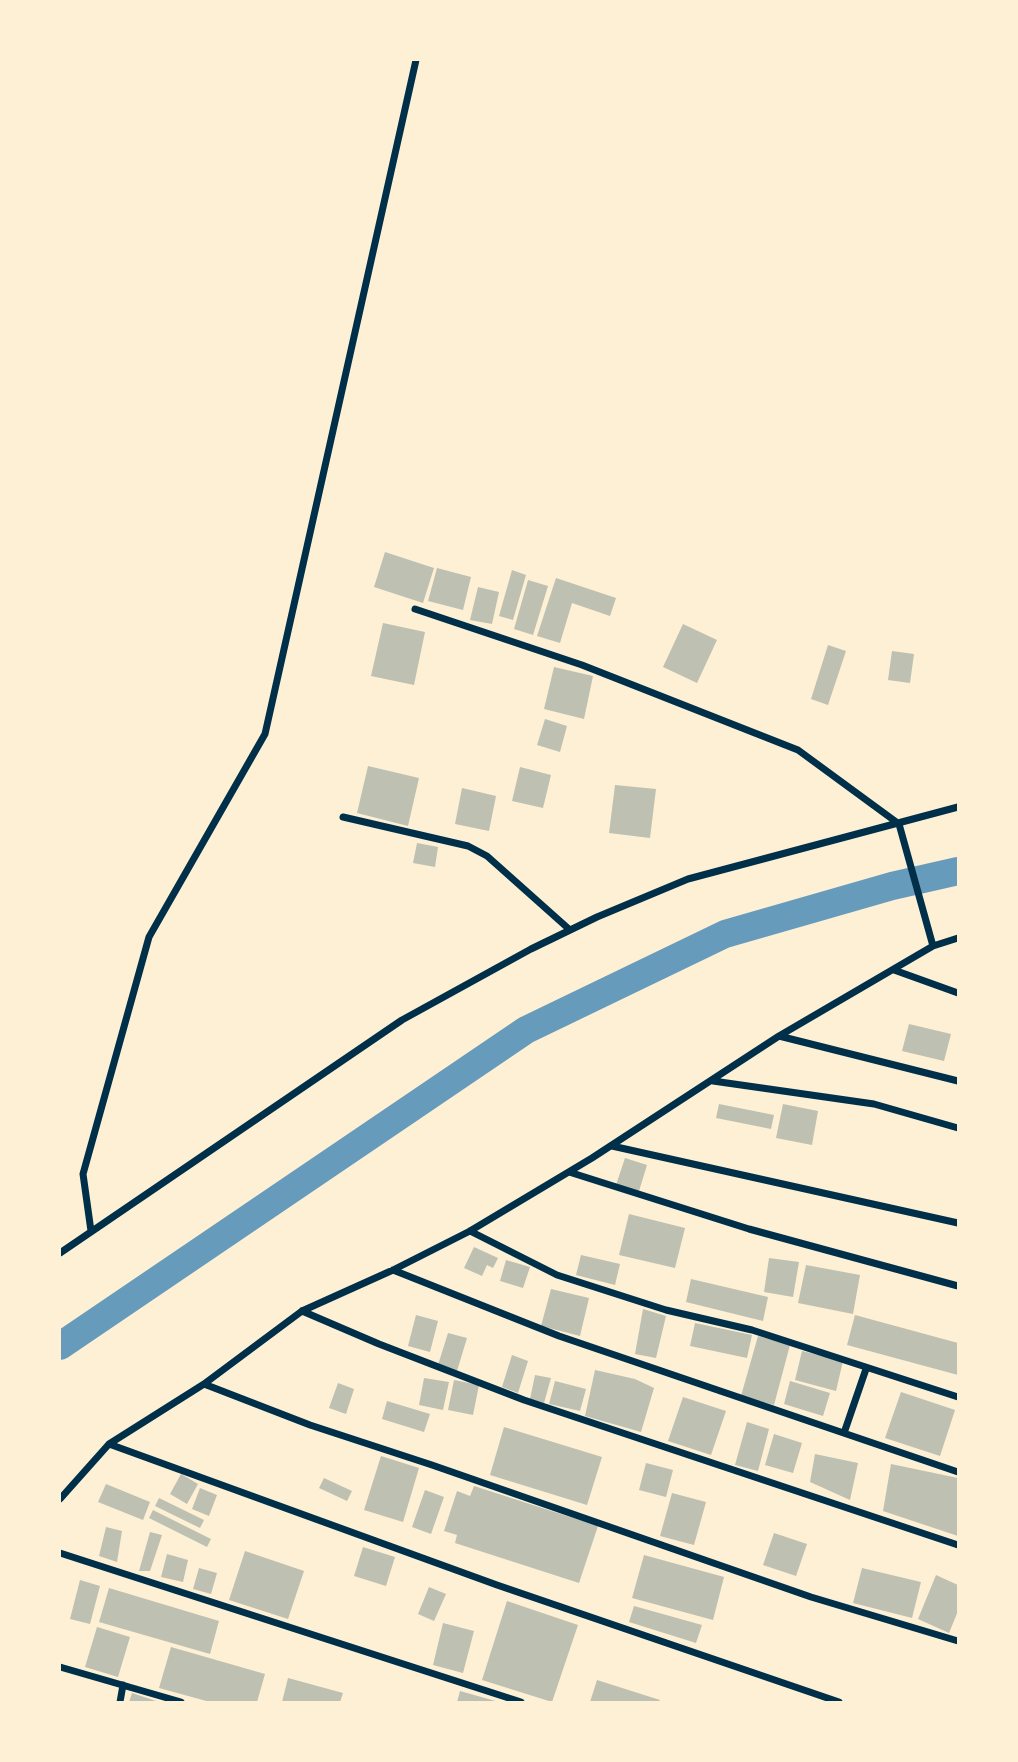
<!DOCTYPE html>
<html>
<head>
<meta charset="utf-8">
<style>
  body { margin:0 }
  #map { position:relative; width:1018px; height:1762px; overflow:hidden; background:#fdf0d5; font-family:"PT Sans",sans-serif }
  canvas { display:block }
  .frame { position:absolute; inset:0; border:61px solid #fdf0d5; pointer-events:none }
</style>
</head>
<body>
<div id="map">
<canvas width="1018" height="1762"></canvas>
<div class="frame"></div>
</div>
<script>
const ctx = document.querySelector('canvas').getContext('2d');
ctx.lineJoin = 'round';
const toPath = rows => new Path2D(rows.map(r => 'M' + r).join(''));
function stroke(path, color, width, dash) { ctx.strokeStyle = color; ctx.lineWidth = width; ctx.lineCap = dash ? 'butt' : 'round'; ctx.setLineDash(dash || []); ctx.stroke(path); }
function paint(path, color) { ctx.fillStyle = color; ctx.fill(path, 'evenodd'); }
stroke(toPath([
  [60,1346,526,1030,725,934,892,886,958,871]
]), '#669bbc', 28);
paint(toPath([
  [385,552,434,568,423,603,374,587],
  [437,568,471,577,463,610,428,601],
  [512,570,526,575,513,620,499,616],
  [556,578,616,598,610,616,572,603,560,643,537,636],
  [528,580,548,586,533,635,514,629],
  [478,587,499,592,492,624,470,620],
  [383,623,425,632,414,685,371,676],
  [683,624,717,640,697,683,663,667],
  [828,645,846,651,828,705,811,699],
  [892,651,914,654,910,683,888,680],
  [554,667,593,676,584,719,544,709],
  [545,719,567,726,560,752,537,745],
  [368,766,419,778,408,826,357,813],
  [520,767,551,775,543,808,512,801],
  [615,785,656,789,650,838,609,833],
  [462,788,496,796,489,831,455,824],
  [417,843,438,847,435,867,413,863],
  [909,1024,951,1034,944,1061,902,1051],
  [719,1104,774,1115,771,1129,716,1118],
  [783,1104,818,1111,812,1145,776,1138],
  [625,1158,647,1165,639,1191,616,1185],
  [629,1214,685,1228,675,1268,619,1255],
  [474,1247,498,1258,493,1268,487,1265,482,1276,464,1268],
  [581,1255,620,1264,615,1285,576,1275],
  [769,1258,799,1262,793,1297,764,1292],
  [506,1260,530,1267,523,1288,500,1281],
  [806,1265,860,1275,853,1314,798,1303],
  [691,1279,768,1297,763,1321,686,1302],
  [551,1289,589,1298,580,1336,541,1326],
  [643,1309,666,1316,656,1358,635,1354],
  [416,1315,438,1321,430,1352,408,1346],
  [855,1315,958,1343,958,1375,847,1345],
  [695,1323,752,1335,747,1358,690,1346],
  [448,1333,467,1338,457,1371,438,1365],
  [758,1336,790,1345,774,1405,741,1396],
  [802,1351,843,1361,836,1391,795,1380],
  [512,1355,528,1361,518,1393,502,1387],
  [595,1370,635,1379,654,1388,641,1432,585,1416],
  [535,1375,551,1378,544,1403,530,1399],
  [424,1378,449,1382,443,1410,419,1405],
  [454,1380,479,1385,473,1415,448,1410],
  [555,1381,586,1389,580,1411,549,1404],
  [790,1381,830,1393,823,1416,784,1404],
  [338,1383,354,1389,346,1414,329,1408],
  [901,1392,955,1410,940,1456,885,1438],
  [683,1397,726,1411,711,1455,668,1441],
  [387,1401,430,1414,424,1432,382,1419],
  [747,1422,769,1429,758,1471,735,1465],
  [504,1427,602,1457,587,1505,490,1475],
  [774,1434,802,1443,793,1473,765,1465],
  [815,1454,858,1463,850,1500,810,1482],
  [381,1456,419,1468,403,1522,364,1510],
  [646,1463,673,1470,666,1497,639,1490],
  [891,1464,958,1478,958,1536,883,1511],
  [181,1474,198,1484,187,1504,170,1494],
  [324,1478,352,1491,347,1501,319,1488],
  [106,1484,150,1502,143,1520,98,1502],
  [474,1486,598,1526,579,1583,455,1543,457,1535,444,1531,457,1491,470,1496],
  [200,1488,217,1495,209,1516,192,1509],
  [425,1490,444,1497,431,1534,412,1527],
  [672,1493,706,1502,694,1545,660,1536],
  [159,1498,204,1520,200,1528,155,1506],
  [153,1510,211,1539,207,1547,149,1518],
  [106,1527,122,1531,117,1562,99,1556],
  [150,1532,162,1535,150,1571,139,1571],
  [774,1533,807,1544,796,1576,763,1565],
  [363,1547,395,1557,386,1586,354,1576],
  [245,1551,304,1571,288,1619,229,1600],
  [167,1554,188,1560,183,1582,161,1577],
  [644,1555,724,1577,713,1620,632,1598],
  [199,1568,217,1573,211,1594,193,1589],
  [862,1568,921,1582,912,1618,853,1603],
  [936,1575,958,1585,958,1611,949,1633,918,1619],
  [80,1580,100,1586,90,1624,70,1619],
  [429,1587,446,1594,434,1621,418,1614],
  [109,1588,219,1621,210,1654,99,1622],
  [507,1601,578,1625,552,1702,482,1680],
  [634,1606,702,1625,696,1643,629,1622],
  [443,1623,474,1631,463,1673,433,1665],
  [97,1627,130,1637,118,1677,85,1667],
  [171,1647,265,1674,257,1702,210,1702,159,1688],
  [288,1678,343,1693,340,1702,282,1702],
  [597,1680,660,1700,659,1702,590,1702],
  [460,1691,499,1702,457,1702],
  [132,1693,159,1702,129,1702]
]), '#bec0b2');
stroke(toPath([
  [415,609,582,665,798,750,899,824,933,946],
  [343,817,468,846,487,856,570,930],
  [894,970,958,993],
  [779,1036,958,1081],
  [713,1081,874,1104,958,1128],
  [612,1146,958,1223],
  [569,1172,749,1229,958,1286],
  [91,1231,83,1174,149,937,265,734,416,60],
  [470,1231,557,1275,666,1310,752,1330,958,1397],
  [60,1253,402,1020,531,949,597,917,688,879,958,807],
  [393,1270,559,1336,958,1472],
  [302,1311,379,1344,524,1400,958,1545],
  [204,1384,310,1425,432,1465,811,1597,958,1641],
  [844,1433,866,1369],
  [109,1444,497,1585,839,1702],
  [60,1499,109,1444,204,1384,302,1311,393,1270,470,1231,592,1158,779,1036,933,946,958,938],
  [60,1553,521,1702],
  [60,1667,181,1702],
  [120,1702,123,1685]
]), '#003049', 7);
</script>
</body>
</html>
